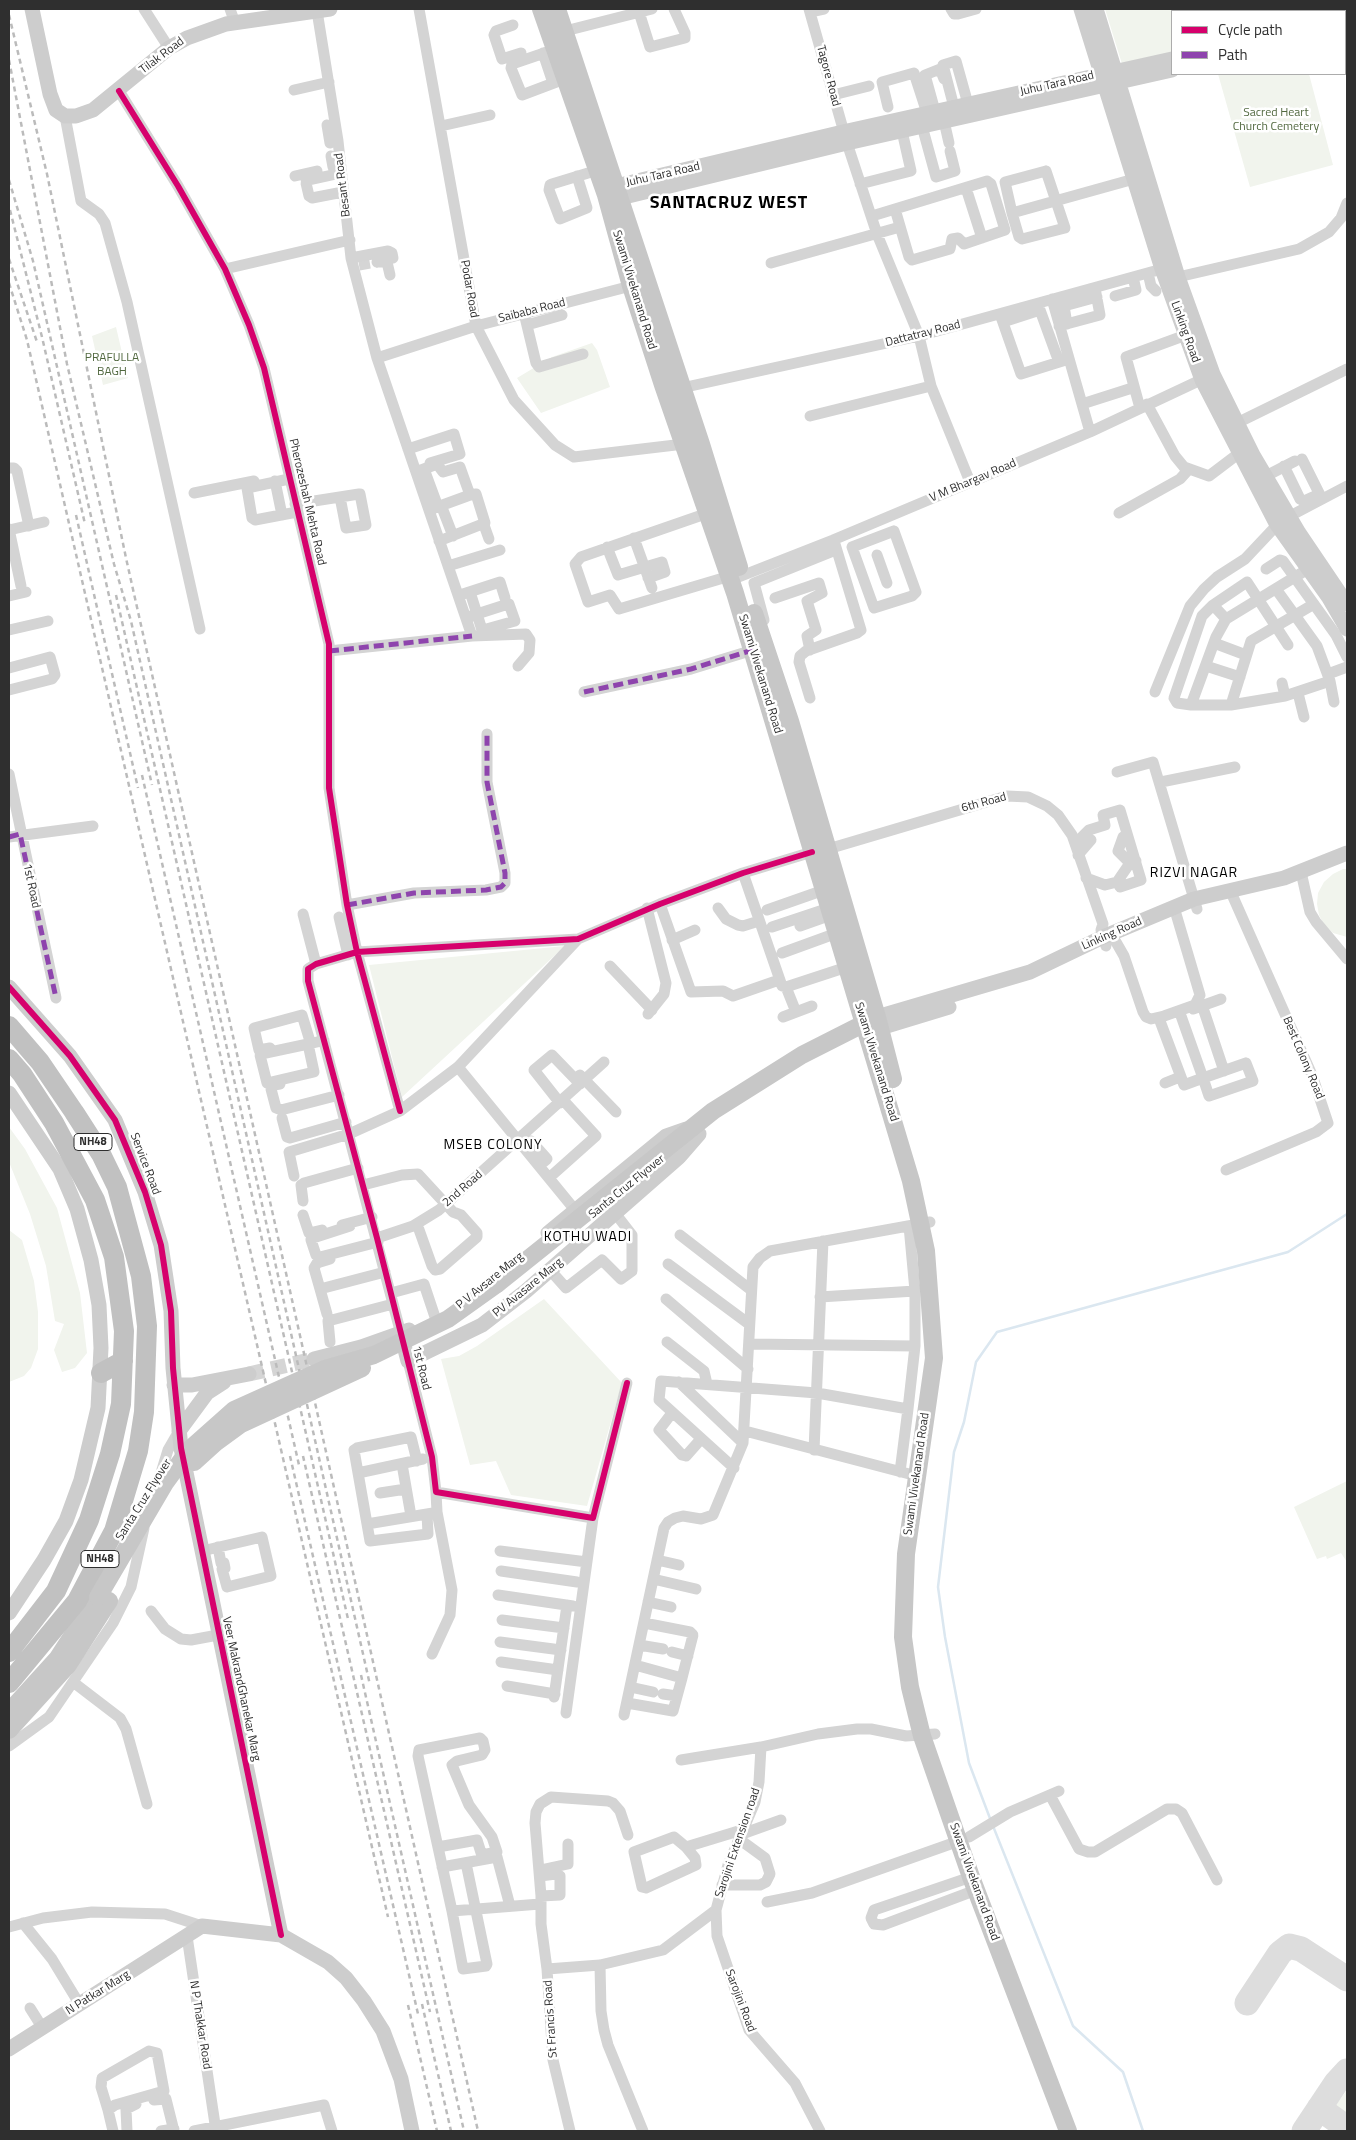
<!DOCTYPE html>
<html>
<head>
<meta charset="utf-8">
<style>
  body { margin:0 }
  #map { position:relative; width:1356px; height:2140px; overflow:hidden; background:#fff; font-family:"Titillium Web",sans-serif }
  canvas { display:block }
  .frame { position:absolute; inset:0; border:10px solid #2f2f2f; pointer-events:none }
  .legend { position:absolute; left:1171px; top:10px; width:175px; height:65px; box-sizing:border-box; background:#fff; border:1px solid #acacac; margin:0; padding:6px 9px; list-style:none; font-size:15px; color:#2f2f2f }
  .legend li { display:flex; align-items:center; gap:10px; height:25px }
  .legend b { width:25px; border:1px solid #acacac }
</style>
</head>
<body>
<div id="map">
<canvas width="1356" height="2140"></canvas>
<div class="frame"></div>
<ul class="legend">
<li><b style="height:6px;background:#d6006c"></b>Cycle path</li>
<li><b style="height:6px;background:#8e44ad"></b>Path</li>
</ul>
</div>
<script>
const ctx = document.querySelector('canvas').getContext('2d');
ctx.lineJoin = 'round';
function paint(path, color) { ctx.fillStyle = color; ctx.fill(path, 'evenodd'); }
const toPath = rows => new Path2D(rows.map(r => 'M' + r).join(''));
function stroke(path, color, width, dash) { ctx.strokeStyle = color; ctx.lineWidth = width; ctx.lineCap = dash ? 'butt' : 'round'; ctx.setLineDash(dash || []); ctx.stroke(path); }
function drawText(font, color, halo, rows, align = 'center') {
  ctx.font = font + ' "Titillium Web",sans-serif'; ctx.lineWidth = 5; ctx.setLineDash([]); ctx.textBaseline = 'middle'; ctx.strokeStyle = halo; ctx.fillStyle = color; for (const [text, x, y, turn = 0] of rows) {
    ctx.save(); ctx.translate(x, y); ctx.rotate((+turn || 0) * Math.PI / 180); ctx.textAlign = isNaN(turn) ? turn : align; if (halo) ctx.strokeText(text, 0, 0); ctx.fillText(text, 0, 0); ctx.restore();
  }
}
paint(toPath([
  [1105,9,1347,9,1347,16,1345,17,1345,11,1172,11,1172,53,1122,64],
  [1218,74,1309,74,1333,165,1250,187],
  [116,327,128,378,103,385,92,336],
  [592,343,597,350,610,387,541,413,517,378,552,357],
  [1343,869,1347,869,1347,937,1333,933,1324,925,1319,915,1317,904,1318,893,1324,882,1333,874],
  [565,946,402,1097,369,965],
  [9,1127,25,1149,57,1208,80,1293,87,1353,75,1368,62,1372,54,1350,64,1324,55,1321,46,1266,30,1214,9,1162],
  [9,1230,22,1240,34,1281,38,1312,38,1349,31,1368,24,1376,9,1382],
  [544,1299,622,1383,587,1506,511,1495,496,1461,470,1465,441,1359,459,1356,477,1346],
  [1347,1481,1347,1562,1341,1553,1327,1559,1326,1556,1317,1559,1294,1507],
  [1347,2090,1347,2119,1333,2109]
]), '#f1f4ed');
stroke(toPath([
  [991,1821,969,1763,945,1637,938,1587,954,1452,964,1422,976,1362,997,1332,1288,1252,1347,1214],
  [993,1826,1073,2026,1123,2072,1143,2131]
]), '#dbe7f0', 2.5);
stroke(toPath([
  [1247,2003,1280,1953,1289,1946,1301,1949,1347,1979],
  [1319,2108,1347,2128],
  [1304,2131,1336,2083,1347,2071]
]), '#ddd', 25);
stroke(toPath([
  [359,265,377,262]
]), '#d5d5d5', 11, [11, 5.5]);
stroke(toPath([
  [249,1374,314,1359]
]), '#d5d5d5', 15, [15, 8]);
stroke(toPath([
  [144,9,169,48],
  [230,9,235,23],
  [419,9,476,326,514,400,555,445,574,457,684,444],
  [809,9,847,143,877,234,919,336,931,386,970,482],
  [951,9,954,14,958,14,976,9],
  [317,11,338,141,351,258,377,358,472,636,526,634,530,640,529,653,518,666],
  [639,12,650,47,685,38,685,33,674,9],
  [810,12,824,9],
  [513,25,496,31,494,35,502,59,521,53],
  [565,31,652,9],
  [556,49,512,64,511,68,522,95,567,78],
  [543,53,553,83],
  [294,90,329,82],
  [119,91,178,186,225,269,249,325,264,368,329,644,329,788,347,905,357,952,400,1111],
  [833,95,869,86],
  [888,107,882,82,914,73,927,113],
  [954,107,943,65,956,61,968,104],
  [935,111,925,75,940,69,944,79],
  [65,116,81,201,99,214,105,223,127,302,200,629],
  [944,121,949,143],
  [327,125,330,143],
  [441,126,490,115],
  [922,126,936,177,955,171,950,151],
  [331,156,333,167],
  [1046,171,1065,228,1022,239,1019,237,1012,213,1005,182,1046,171],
  [341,173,309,180,306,183,309,196,312,198,343,192],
  [295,176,317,171],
  [577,176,587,208,560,219,549,190,550,185,552,184,598,170],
  [860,184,911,171,902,131],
  [966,188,982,238],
  [1012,213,1134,179],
  [872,216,987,181,991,184,1005,230,964,244,958,238,952,239,950,249,912,260,909,257,895,209],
  [351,258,388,251,392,253,393,258],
  [377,262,387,262,390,275],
  [771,263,900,227],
  [225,269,350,240],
  [1148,273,1151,286,1156,291],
  [1115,296,1136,290,1133,277],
  [1052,299,1090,432],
  [524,313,536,363,539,367,583,354],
  [1000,314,1021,374,1069,359],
  [1003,322,1040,310,1059,362],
  [1067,324,1064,306,1097,297],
  [527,325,562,315],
  [1059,326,1100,315,1095,288],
  [377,358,476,326,631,286],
  [677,389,919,336,1162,269,1178,277,1299,249,1329,232,1341,218,1347,203],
  [1082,404,1129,389],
  [1147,404,1175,456,1184,467,1209,476,1238,454],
  [1140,408,1126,357,1186,335],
  [810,416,931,386],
  [1237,423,1347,369],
  [408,449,454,434,460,454,430,463],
  [1302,459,1322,499],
  [1284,466,1300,499,1304,501,1315,496],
  [9,468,14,468,17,471,29,526],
  [424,469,438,507],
  [416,472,437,464,443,472,460,467,470,495,429,510],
  [1266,476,1295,461],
  [289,479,247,488,252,518,255,520,297,512],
  [275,481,282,515],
  [194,493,254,481],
  [295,504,359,494,360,494,366,525,346,528,340,497],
  [441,505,453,536],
  [708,513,581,557,575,564,588,602,610,595,619,609,730,576],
  [1119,513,1180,479,1189,469],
  [484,525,489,539],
  [9,529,21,586],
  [9,530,44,522],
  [894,531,916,592,912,596,874,608,852,547,894,531],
  [634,538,652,588],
  [439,541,485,523,476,494,470,495],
  [607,547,618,575,662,562,665,572,648,578],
  [877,555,887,583],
  [448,566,500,550],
  [1266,569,1280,560,1283,561,1336,635,1347,657],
  [731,580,833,540,1090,432,1207,377],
  [1276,589,1317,646,1330,681,1285,696,1231,705,1191,705,1216,637,1226,619,1308,569],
  [463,594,500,582,505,598],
  [9,596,26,592],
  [775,598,819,583,822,593,807,601,816,630,807,636,810,650],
  [1213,605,1247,582,1288,645],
  [466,618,474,615,477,614,508,604,509,604,515,621,483,630,482,630,477,614,470,592],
  [764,620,754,583,836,550],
  [9,630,48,621],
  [1214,643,1246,655],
  [329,651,472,636],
  [1206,666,1240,677],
  [9,668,50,657,55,675,52,679,9,690],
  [1328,674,1347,667],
  [1330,681,1334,702],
  [1282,683,1285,696],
  [584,692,691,669,753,650],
  [1155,692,1190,606,1204,589,1217,577,1245,559,1277,525,1290,516,1347,486],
  [1298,693,1304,717],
  [810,698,799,662,800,656,806,651,857,633,861,630,835,544],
  [1191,705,1177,703,1174,698,1202,616,1213,605,1226,619],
  [1231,705,1251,641,1314,604],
  [1117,772,1153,762,1197,909],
  [9,774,56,998],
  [1161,782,1235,767],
  [9,837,93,826],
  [1123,837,1118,851,1130,863],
  [1075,844,1089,830,1105,825,1103,815,1120,810,1141,880,1120,887,1117,882,1105,885,1086,878],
  [828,849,1007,796,1028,797,1047,806,1058,815,1072,835,1103,924,1101,930,1106,946],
  [1078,855,1091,840],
  [1301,872,1310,912,1316,922,1347,959],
  [743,873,782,986,786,987,847,967],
  [1117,882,1130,863,1136,861],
  [660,904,691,992,723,991,733,996,779,980],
  [347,905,414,893,486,890,501,887,505,883,505,873,487,782,487,734],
  [647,908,666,983,664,994,648,1014],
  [718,908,726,919,738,925,743,926,759,921],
  [767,910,824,890],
  [303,914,316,964],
  [339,917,348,955],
  [800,926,831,915],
  [772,927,829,908],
  [672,940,695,930],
  [1116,942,1124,956,1143,1012,1146,1017,1151,1019,1164,1016,1195,1005,1200,995,1174,907],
  [782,953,837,933],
  [610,966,652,1010],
  [786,987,796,1012],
  [1202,1005,1224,1071],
  [1193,1009,1221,999],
  [783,1017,812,1006],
  [1160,1021,1184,1085,1203,1078,1180,1013],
  [308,1044,314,1072,267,1083,260,1055,261,1054,308,1044,317,1042,324,1040],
  [270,1048,259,1050,254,1028,302,1015,309,1038],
  [1246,1063,1253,1081,1209,1096,1203,1078,1246,1063],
  [458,1067,575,1210],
  [580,1075,616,1112],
  [1165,1083,1180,1077],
  [280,1084,274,1085,271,1089,276,1108,281,1110,339,1095],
  [560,1103,534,1070,552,1055,580,1084],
  [282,1118,287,1137,290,1138,346,1122],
  [531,1141,547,1159,540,1165],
  [1226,1170,1316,1132,1328,1123,1312,1075,1230,890],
  [294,1176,289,1152,349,1134,400,1111,458,1067,578,939],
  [550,1177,596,1136,563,1100],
  [363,1185,402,1175,418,1174,453,1212,461,1215,477,1233,477,1237,440,1269,435,1270,432,1266,417,1224],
  [303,1201,301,1185,304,1183,358,1168],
  [303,1215,309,1233,322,1230],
  [342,1225,372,1217],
  [350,1226,313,1238,311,1240,316,1255,320,1257,378,1242],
  [680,1235,751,1290],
  [377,1238,413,1226,439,1210,604,1062],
  [668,1264,749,1324],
  [550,1270,566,1288,602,1260,621,1279,632,1271,632,1235,615,1213],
  [320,1289,314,1268,317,1263,330,1259],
  [391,1293,424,1284,436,1320],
  [820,1297,915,1291],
  [666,1299,748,1369],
  [327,1314,320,1289,385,1272],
  [401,1334,308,981,308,969,316,964,357,952,578,939,660,904,743,873,812,852],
  [330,1342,328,1321,393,1304],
  [667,1342,704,1371,707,1384],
  [749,1344,915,1346],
  [408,1361,432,1457,436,1492,593,1518,627,1383],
  [679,1382,743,1443],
  [672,1413,659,1430,682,1455,686,1456,701,1439],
  [745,1431,917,1476],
  [814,1450,823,1241],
  [417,1461,411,1437,357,1448,354,1450,370,1541,428,1534,427,1514],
  [402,1464,411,1516],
  [734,1468,659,1400,661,1381,817,1393,908,1409,915,1346,915,1291,909,1226],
  [900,1472,908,1409],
  [358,1473,423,1459],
  [156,1489,168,1450,179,1431],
  [380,1493,406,1489],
  [367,1524,433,1513],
  [202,1551,262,1537,271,1576,227,1587,222,1569,225,1568,224,1563,221,1563,218,1547],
  [500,1551,587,1562],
  [657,1560,679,1565],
  [501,1571,577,1582],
  [653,1579,696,1589],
  [498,1595,573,1606],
  [648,1602,671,1607],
  [151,1611,165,1629,181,1639,191,1640,218,1635],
  [502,1620,564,1628],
  [500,1642,561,1650],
  [639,1645,663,1649],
  [672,1652,688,1656],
  [432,1654,450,1615,452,1590,437,1512,436,1492],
  [501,1662,558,1670],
  [635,1665,682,1678,693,1635,690,1632,644,1623],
  [73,1682,120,1718,126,1729,147,1804],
  [507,1686,555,1694],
  [630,1687,653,1692],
  [663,1694,677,1696],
  [554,1697,567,1605],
  [627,1703,673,1711,682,1678],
  [566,1713,593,1518],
  [624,1715,664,1528,668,1522,675,1518,683,1516,701,1519,713,1515,743,1443,753,1267,760,1258,770,1251,930,1222],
  [9,1746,49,1717,113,1623,131,1587,144,1528],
  [761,1747,759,1782,755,1802,728,1865,716,1910,717,1936,749,2030,795,2083,820,2131],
  [681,1760,761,1747,818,1734,857,1729,871,1729,906,1736,935,1734],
  [1050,1795,1079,1849,1088,1852,1095,1852,1167,1809,1176,1809,1182,1813,1217,1880],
  [742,1834,781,1820],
  [969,1837,1010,1812,1059,1791],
  [438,1847,477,1840,483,1859],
  [686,1847,674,1837,634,1852,642,1887,646,1888,696,1865,695,1858,686,1847,745,1829],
  [482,1855,497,1852,492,1837,469,1805,452,1765,457,1761,482,1755,485,1750,483,1741,480,1738,419,1750,418,1756,452,1911,540,1904],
  [442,1867,497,1857,510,1906],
  [545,1869,568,1864,568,1844],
  [540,1876,556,1874,560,1876,560,1895,541,1896],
  [971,1877,874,1910,871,1918,874,1924,883,1925,976,1890],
  [722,1885,760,1885,766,1882,770,1874,765,1858,739,1839],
  [767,1902,812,1893,959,1841],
  [452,1911,463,1969,486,1966,487,1964,466,1863],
  [23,1923,52,1959,80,2005],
  [9,1927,43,1918,92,1912,165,1914,202,1926],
  [187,1936,216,2131],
  [600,1965,601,2011,604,2030,608,2045,643,2131],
  [547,1969,600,1965,663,1950,716,1910],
  [30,2008,42,2027],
  [154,2100,166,2099,174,2131],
  [108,2110,115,2105,164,2091,157,2053,149,2051,102,2078,101,2087,108,2110,113,2131],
  [127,2131,126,2109,136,2104],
  [161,2131,174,2129],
  [194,2131,324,2105,332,2131],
  [570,2131,553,2060,547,1969,541,1924,541,1896,535,1823,536,1812,540,1804,551,1797,608,1801,613,1803,620,1811,628,1835]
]), '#d4d4d4', 11);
stroke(toPath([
  [32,9,50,94,56,110,65,116,76,116,93,110,169,48,187,38,226,24,330,9],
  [1081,9,1162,269,1202,380,1277,525,1329,598,1347,629],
  [1096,9,1178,277,1213,374,1253,455,1299,533,1347,604],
  [1345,34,1347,33],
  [607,194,616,186,843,132,1172,59],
  [609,195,620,198,847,143,1172,70],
  [9,987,70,1056,115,1120,145,1192,161,1245,171,1311,173,1368,181,1448,281,1935],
  [877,1017,1030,972,1103,937,1194,899,1284,878,1347,853],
  [880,1028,949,1007],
  [9,1093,60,1169,77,1209,91,1260,99,1305,101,1348,98,1408,81,1480,66,1521,44,1560,9,1613],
  [548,1233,666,1136,686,1129],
  [401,1334,408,1361,482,1325,526,1291,679,1157,699,1134],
  [314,1359,361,1347,409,1330],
  [174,1385,192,1385,249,1374],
  [179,1431,207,1393,224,1382],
  [9,2049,202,1926,281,1935,328,1962,346,1978,364,2001,383,2031,401,2079,412,2131]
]), '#cdcdcd', 15);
stroke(toPath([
  [541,9,606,195,631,286,663,385,735,593,911,1181,926,1251,934,1358,906,1554,903,1637,910,1687,922,1736,971,1877,1068,2131],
  [557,9,701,444,739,567],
  [754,613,790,721,877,1017,893,1079],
  [497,1284,713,1111,802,1055,873,1019],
  [9,1712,58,1658,93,1604],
  [9,1730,68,1665,109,1601]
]), '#c7c7c7', 18);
stroke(toPath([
  [9,1026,40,1062,74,1112,101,1154,117,1187,141,1276,147,1326,144,1412,138,1451,114,1531,77,1601,9,1683],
  [9,1059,22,1074,54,1123,95,1200,114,1257,124,1331,121,1404,110,1454,89,1520,56,1591,9,1652],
  [101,1373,123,1361]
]), '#c1c1c1', 20);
stroke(toPath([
  [9,15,47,174,126,558,478,2131],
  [9,60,67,364,114,564,131,621,370,1685],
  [9,180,33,261,152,785],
  [10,210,42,337,85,524],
  [9,259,37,342],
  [9,283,27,340,388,1917],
  [76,515,138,788],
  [116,595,348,1619],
  [142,775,299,1465],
  [290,1456,418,2014],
  [303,1456,430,2012],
  [361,1675,464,2131],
  [422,2004,451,2131],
  [408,2005,437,2131]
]), '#bbb', 2.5, [5, 4]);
stroke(toPath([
  [194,1462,215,1443,241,1424,362,1368],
  [98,1597,165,1483,189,1450,234,1410,325,1369,374,1355,448,1319,497,1284]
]), '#c7c7c7', 18);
stroke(toPath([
  [329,651,472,636],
  [584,692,691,669,753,650],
  [9,837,20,834,56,998],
  [347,905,414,893,486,890,501,887,505,883,505,873,487,782,487,734]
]), '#8e44ad', 5, [10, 5]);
stroke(toPath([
  [119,91,178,186,225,269,249,325,264,368,329,644,329,788,347,905,357,952,400,1111],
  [9,987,70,1056,115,1120,145,1192,161,1245,171,1311,173,1368,181,1448,281,1935],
  [627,1383,593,1518,436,1492,432,1457,377,1238,308,981,308,969,316,964,357,952,578,939,660,904,743,873,812,852]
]), '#d6006c', 6);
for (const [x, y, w] of [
  [93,1142,38],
  [100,1559,38]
]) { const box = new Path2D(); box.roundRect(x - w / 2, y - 8.5, w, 17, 4); ctx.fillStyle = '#fff'; ctx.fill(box); stroke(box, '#2f2f2f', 1); }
drawText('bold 11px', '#2f2f2f', null, [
  ["NH48",93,1142],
  ["NH48",100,1559]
]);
drawText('12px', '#2f2f2f', '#fff', [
  ["Tilak Road",162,56,-37],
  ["Tagore Road",828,76,75],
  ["Juhu Tara Road",1057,84,-13],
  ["Juhu Tara Road",663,175,-13],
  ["Besant Road",343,185,-97],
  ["Podar Road",469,289,80],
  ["Swami Vivekanand Road",634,290,73],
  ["Saibaba Road",532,311,-14],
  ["Linking Road",1185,332,70],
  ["Dattatray Road",923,334,-14],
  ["V M Bhargav Road",973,481,-23],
  ["Pherozeshah Mehta Road",307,502,77],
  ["Swami Vivekanand Road",760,674,73],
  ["6th Road",984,803,-15],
  ["1st Road",31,886,78],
  ["Linking Road",1112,934,-24],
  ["Best Colony Road",1303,1058,67],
  ["Swami Vivekanand Road",876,1062,73],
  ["Service Road",145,1164,69],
  ["Santa Cruz Flyover",627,1187,-39],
  ["2nd Road",463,1189,-41],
  ["P V Avsare Marg",490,1281,-39],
  ["PV Avasare Marg",528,1288,-39],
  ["1st Road",421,1368,76],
  ["Swami Vivekanand Road",917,1474,-82],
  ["Santa Cruz Flyover",144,1500,-58],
  ["Veer MakrandGhanekar Marg",241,1689,78],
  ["Sarojini Extension road",738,1843,-71],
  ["Swami Vivekanand Road",974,1882,70],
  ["N Patkar Marg",98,1993,-32],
  ["Sarojini Road",740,2001,69],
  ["St Francis Road",551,2019,-94],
  ["N P Thakkar Road",200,2025,81]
]);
drawText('12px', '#51683f', '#fff', [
  ["Sacred Heart",1276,113],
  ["Church Cemetery",1276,127],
  ["PRAFULLA",112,358],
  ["BAGH",112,372]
]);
ctx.letterSpacing = '1px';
drawText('14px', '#000', '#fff', [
  ["RIZVI NAGAR",1194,874],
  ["MSEB COLONY",493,1146],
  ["KOTHU WADI",588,1238]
]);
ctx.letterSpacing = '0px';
ctx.letterSpacing = '1px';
drawText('bold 18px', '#000', '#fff', [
  ["SANTACRUZ WEST",729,204]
]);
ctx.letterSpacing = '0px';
</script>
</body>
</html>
